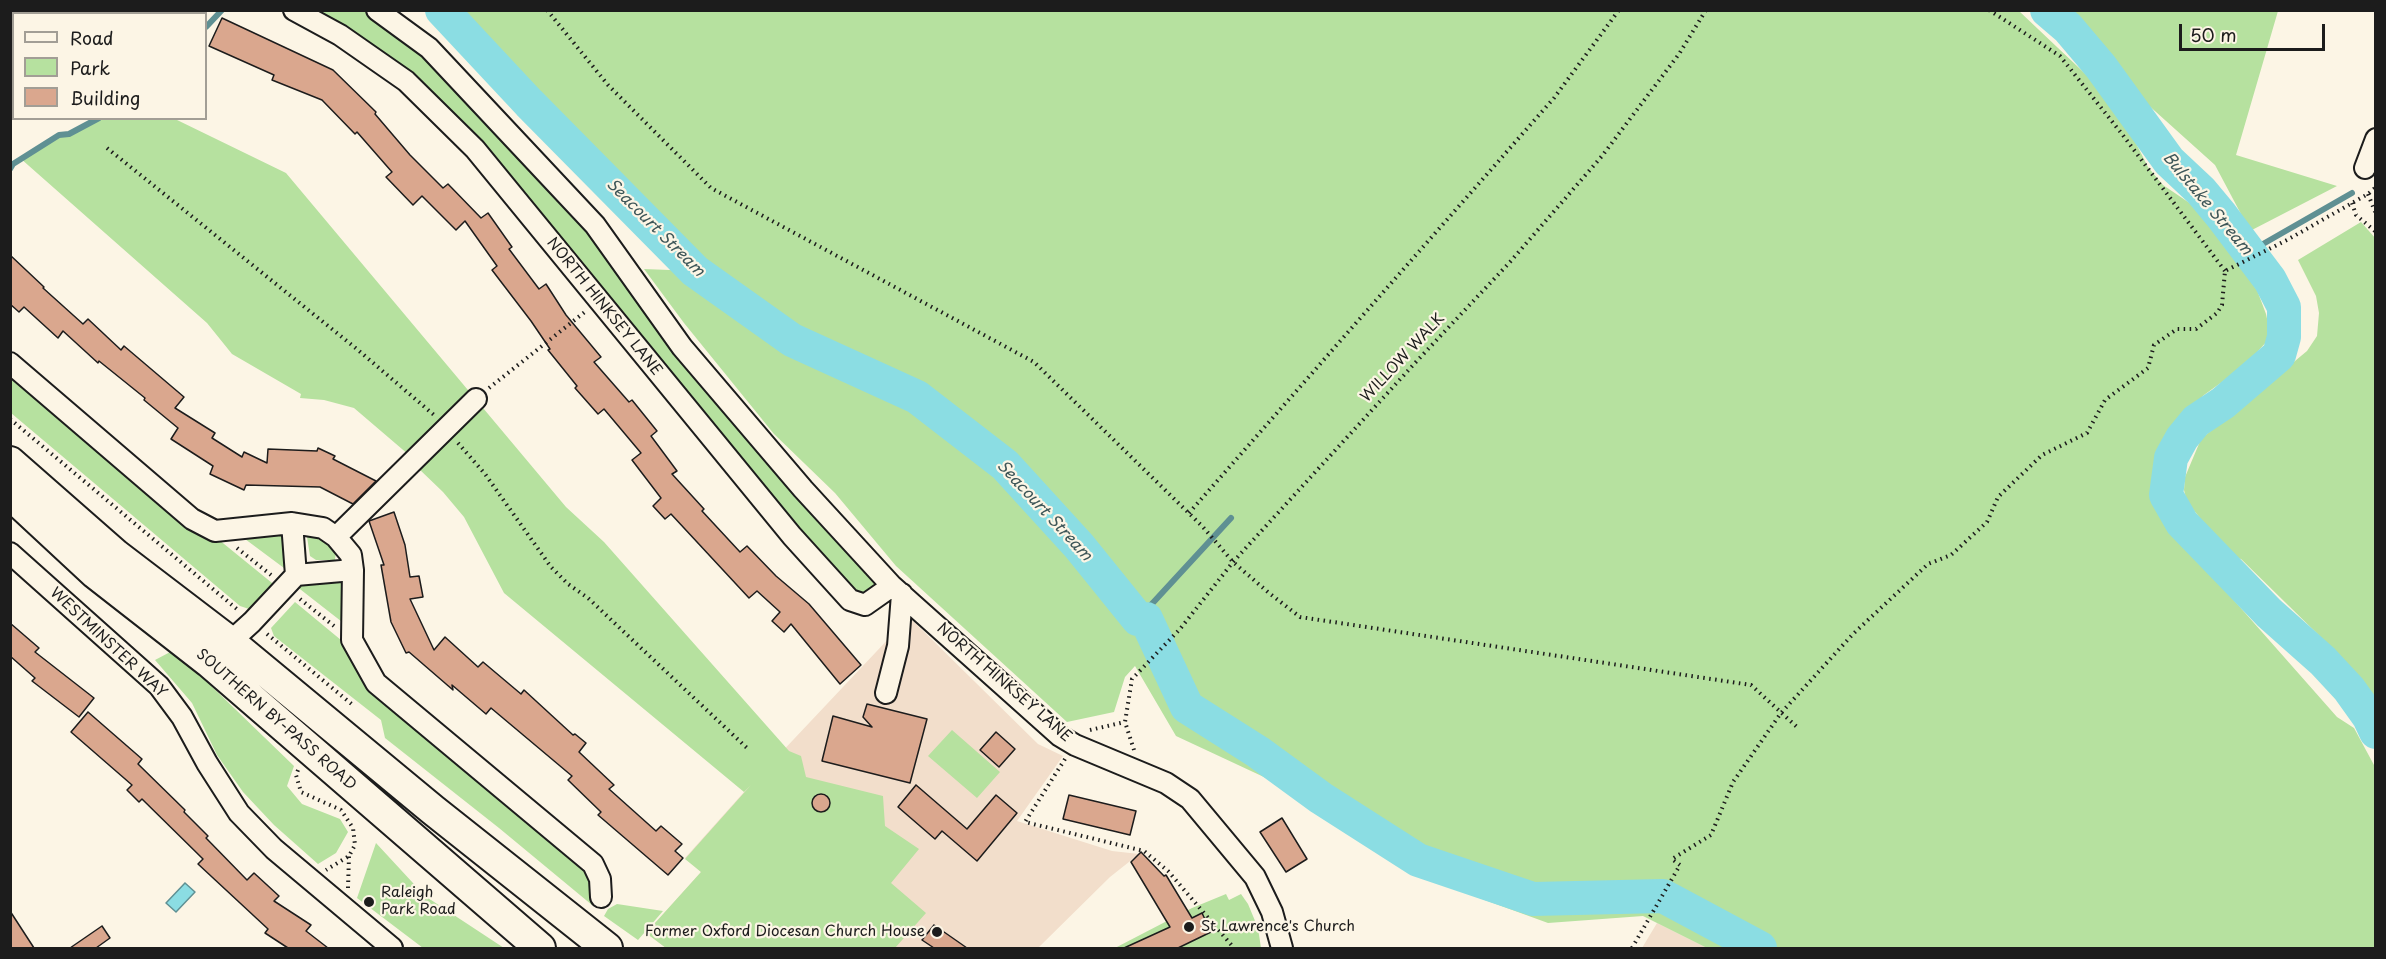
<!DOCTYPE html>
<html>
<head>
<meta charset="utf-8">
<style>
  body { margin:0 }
  #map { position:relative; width:2386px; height:959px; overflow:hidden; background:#fcf5e5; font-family:"Playpen Sans",sans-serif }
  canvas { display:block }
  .frame { position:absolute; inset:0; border:12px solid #1c1c1c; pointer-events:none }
  .legend { position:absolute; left:12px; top:12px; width:195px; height:108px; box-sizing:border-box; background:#fcf5e5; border:2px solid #a29e95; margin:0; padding:8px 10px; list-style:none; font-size:18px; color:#1c1c1c }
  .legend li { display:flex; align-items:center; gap:12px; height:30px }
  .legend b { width:30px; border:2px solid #a29e95 }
  .scale { position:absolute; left:2179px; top:24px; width:146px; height:27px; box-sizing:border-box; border:3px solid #1c1c1c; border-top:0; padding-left:8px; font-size:18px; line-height:21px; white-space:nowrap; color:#1c1c1c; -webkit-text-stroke:4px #fcf5e5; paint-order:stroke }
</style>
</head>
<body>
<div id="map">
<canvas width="2386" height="959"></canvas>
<div class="frame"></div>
<ul class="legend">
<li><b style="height:8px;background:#fcf5e5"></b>Road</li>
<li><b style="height:16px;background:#b6e19f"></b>Park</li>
<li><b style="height:16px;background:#daa78e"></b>Building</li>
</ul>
<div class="scale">50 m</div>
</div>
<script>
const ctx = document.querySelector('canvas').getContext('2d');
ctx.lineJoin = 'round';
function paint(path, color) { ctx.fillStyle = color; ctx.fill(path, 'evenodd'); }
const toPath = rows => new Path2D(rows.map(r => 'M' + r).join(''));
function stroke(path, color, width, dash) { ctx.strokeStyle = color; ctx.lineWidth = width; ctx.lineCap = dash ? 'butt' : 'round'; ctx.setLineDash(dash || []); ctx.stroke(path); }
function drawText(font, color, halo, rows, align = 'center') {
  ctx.font = font + ' "Playpen Sans",sans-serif'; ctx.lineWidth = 4.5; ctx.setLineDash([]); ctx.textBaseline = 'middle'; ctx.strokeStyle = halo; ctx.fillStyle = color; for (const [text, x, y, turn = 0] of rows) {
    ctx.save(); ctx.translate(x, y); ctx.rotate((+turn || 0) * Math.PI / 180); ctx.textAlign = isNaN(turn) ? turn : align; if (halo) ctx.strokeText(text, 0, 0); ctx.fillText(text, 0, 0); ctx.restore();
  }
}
paint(toPath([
  [909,617,1038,744,1063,756,1017,821,1112,851,1139,854,1110,877,1038,948,666,948,646,933,701,872,685,858,744,792],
  [1657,923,1707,948,1642,948]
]), '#f2decb');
paint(toPath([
  [294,11,377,11,595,225,682,347,892,586,865,605,406,81],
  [442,11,2019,11,2115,102,2148,167,2163,185,2191,204,2208,224,2257,290,2266,314,2271,337,2244,366,2204,395,2178,419,2158,451,2151,486,2171,529,2337,717,2354,728,2374,765,2376,773,2375,948,1707,948,1643,916,1548,923,1408,872,1266,778,1176,736,1135,666,1125,677,1114,712,1067,722,896,566,835,493,774,434,684,323,644,269,695,271],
  [2067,11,2278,11,2236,155,2337,186,2250,231,2215,165,2146,103],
  [99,119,175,119,286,173,566,507,604,542,789,751,801,756,806,777,883,796,885,826,919,849,891,883,926,913,895,948,666,948,646,933,701,872,685,859,751,785,744,792,504,593,464,517,443,492,418,468,409,455,354,408,324,400,300,398,301,394,232,354,207,323,20,158,59,135,69,134],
  [2361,222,2376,239,2375,702,2357,676,2338,654,2241,559,2232,557,2187,502,2184,490,2185,477,2201,439,2307,351,2317,336,2319,313,2316,296,2298,260],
  [10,370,277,587,252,610,240,606,11,413],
  [286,532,288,571,241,536],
  [316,533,322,533,336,551,335,560,316,560,310,556,307,537],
  [345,580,346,625,296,586],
  [295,602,347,645,587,864,595,890,592,905,499,828,385,738,381,720,274,636,271,628],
  [174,650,294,766,287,786,302,804,340,819,348,832,336,853,318,864,274,825,243,792,217,755,192,703,155,660],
  [952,730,1000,772,977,798,928,756],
  [376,843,425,896,504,948,423,948,357,898],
  [1226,894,1229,900,1241,894,1248,904,1258,928,1261,948,1115,948,1192,908],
  [617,904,663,911,638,940,604,916,608,909]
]), '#b6e19f');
const water = toPath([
  [185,883,195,892,176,912,166,903,185,883]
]);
paint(water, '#8bdde3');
stroke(water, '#5f9093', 1.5);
stroke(toPath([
  [206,27,222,10],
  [10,169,13,164,59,135,69,134,99,118],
  [2249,252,2352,193],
  [1138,619,1231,518]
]), '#5f9093', 6);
stroke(toPath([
  [442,10,529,103,695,271,792,340,917,397,1005,465,1079,546,1138,619,1146,619,1187,707,1258,752,1321,798,1418,860,1533,899,1663,896,1760,948],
  [2047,10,2068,28,2101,67,2169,161,2201,191,2221,215,2270,280,2284,307,2284,337,2279,355,2223,403,2196,421,2182,438,2171,458,2166,495,2182,523,2269,613,2323,661,2349,689,2369,717,2376,732]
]), '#8bdde3', 34);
const building = toPath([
  [222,18,333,70,376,112,375,114,410,155,443,188,448,184,481,218,488,213,512,247,509,249,539,289,546,284,566,315,601,357,594,362,629,402,632,400,657,431,651,436,677,471,672,474,704,509,702,511,740,552,747,546,776,576,809,604,861,665,840,684,791,624,784,632,772,621,780,612,757,591,749,598,671,514,665,519,653,506,661,498,632,460,641,453,604,409,598,414,575,388,577,386,548,350,550,349,531,321,492,270,497,266,465,221,456,230,422,196,413,205,386,177,392,172,357,132,355,134,322,100,272,80,274,75,209,46,222,18],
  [10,255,44,287,43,288,83,324,88,319,121,350,124,346,184,397,175,408,215,433,212,438,242,457,244,452,267,463,268,449,317,451,318,448,335,456,333,459,376,481,353,504,320,487,246,485,244,490,210,474,213,466,171,439,178,428,144,400,145,398,99,361,98,363,63,331,58,338,24,307,19,312,10,304,10,255],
  [394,512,405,545,410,577,419,576,423,597,410,599,434,650,445,637,478,667,483,662,521,694,524,690,573,735,575,734,586,743,579,752,614,785,609,789,656,831,661,826,682,844,675,851,683,858,668,875,598,815,601,812,568,780,572,776,491,708,486,714,452,685,453,690,409,652,406,653,391,622,381,565,384,565,369,521,394,512],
  [10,623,39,648,35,652,94,698,79,717,32,681,35,678,10,656,10,623],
  [867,704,927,719,910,783,822,761,833,716,872,727,863,717,867,704],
  [88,712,142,759,138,764,185,810,184,812,208,836,206,838,247,880,254,873,279,896,274,901,311,925,306,931,328,948,288,948,265,933,268,929,198,864,203,859,142,799,139,802,127,790,132,785,71,732,88,712],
  [996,732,1015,749,999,767,980,750,996,732],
  [916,785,967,829,996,795,1017,813,977,861,942,831,935,839,898,807,916,785],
  '812 803a9 9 0 1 1 18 0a9 9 0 1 1-18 0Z',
  [1069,795,1136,811,1130,835,1063,819,1069,795],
  [1282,818,1307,859,1286,872,1260,832,1282,818],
  [1141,852,1164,876,1166,875,1192,918,1202,913,1211,932,1178,948,1124,948,1170,927,1131,862,1141,852],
  [10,911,34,948,10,948,10,911],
  [934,925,967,948,934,948,922,940,934,925],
  [102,926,110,938,96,948,70,948,102,926]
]);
paint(building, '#daa78e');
stroke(building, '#1c1c1c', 1.5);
const minor = toPath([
  [294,10,340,35,406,81,475,149,792,536,850,600,865,605,892,586],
  [377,10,429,48,595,225,682,347,803,489,892,586,1060,736,1075,745,1166,783,1190,799,1255,877,1272,912,1282,948],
  [2365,168,2376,139],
  [10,363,192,519,215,531,292,523,323,528,336,537,351,555,353,570,352,640,376,683,593,864,600,879,601,897],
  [292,523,296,575,353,570],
  [336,537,476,399],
  [10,553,159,686,182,717,207,763,239,813,274,849,392,948],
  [230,642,252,622,296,575],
  [886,693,898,646,902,594]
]);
const highway = toPath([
  [10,462,116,555,230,642,433,810,607,948],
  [10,494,95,573,209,662,540,948]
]);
stroke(minor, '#1c1c1c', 24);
stroke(highway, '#1c1c1c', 34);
stroke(toPath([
  [547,10,608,85,711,188,1034,362,1203,527,1233,562,1269,593,1300,617,1751,685,1797,727],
  [1989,10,2060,56,2122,134,2225,271],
  [107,148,358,350,434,415],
  [2368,194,2376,214],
  [2352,203,2356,215,2376,232],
  [489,388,586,311],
  [10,419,238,610],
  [458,443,485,474,551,567,568,584,588,598,747,748],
  [1189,513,1554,98,1619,10],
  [237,548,271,575],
  [300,599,334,626],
  [267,634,354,706],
  [1090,730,1125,722],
  [1134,750,1125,722,1132,679,1180,629,1233,562,1415,363,1510,262,1602,156,1679,54,1706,10],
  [1065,759,1025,822,1144,851,1168,871,1234,948],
  [298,770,296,775,301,792,341,810,353,828,355,845,349,856,326,870],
  [348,888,349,856],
  [1632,948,1680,865,1672,859,1711,835,1733,782,1781,713,1853,634,1928,564,1951,555,1987,522,1998,497,2042,455,2087,433,2105,400,2148,368,2154,345,2177,329,2196,329,2217,313,2222,305,2225,271,2287,240,2368,194,2376,187]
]), '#1c1c1c', 4, [1.5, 4.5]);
stroke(minor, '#fcf5e5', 20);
stroke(highway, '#fcf5e5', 30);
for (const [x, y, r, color] of [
  [369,902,6,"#1c1c1c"],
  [1189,927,6,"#1c1c1c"],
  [937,932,6,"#1c1c1c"]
]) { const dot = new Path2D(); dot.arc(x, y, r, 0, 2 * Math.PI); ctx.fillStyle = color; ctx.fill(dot); stroke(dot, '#fcf5e5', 2); }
drawText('15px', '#1c1c1c', '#fcf5e5', [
  ["NORTH HINKSEY LANE",604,307,51],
  ["WILLOW WALK",1403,358,-47],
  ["WESTMINSTER WAY",108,643,43],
  ["NORTH HINKSEY LANE",1004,683,41],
  ["SOUTHERN BY-PASS ROAD",276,720,41]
]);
drawText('15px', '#1c1c1c', '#fcf5e5', [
  ["Raleigh",381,893],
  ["Park Road",381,910],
  ["St Lawrence's Church",1201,927],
  ["Former Oxford Diocesan Church House",925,932,"right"]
], 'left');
drawText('italic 16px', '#3d5658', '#fcf5e5', [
  ["Bulstake Stream",2207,204,50],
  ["Seacourt Stream",655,228,45],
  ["Seacourt Stream",1044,511,47]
]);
</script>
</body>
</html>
